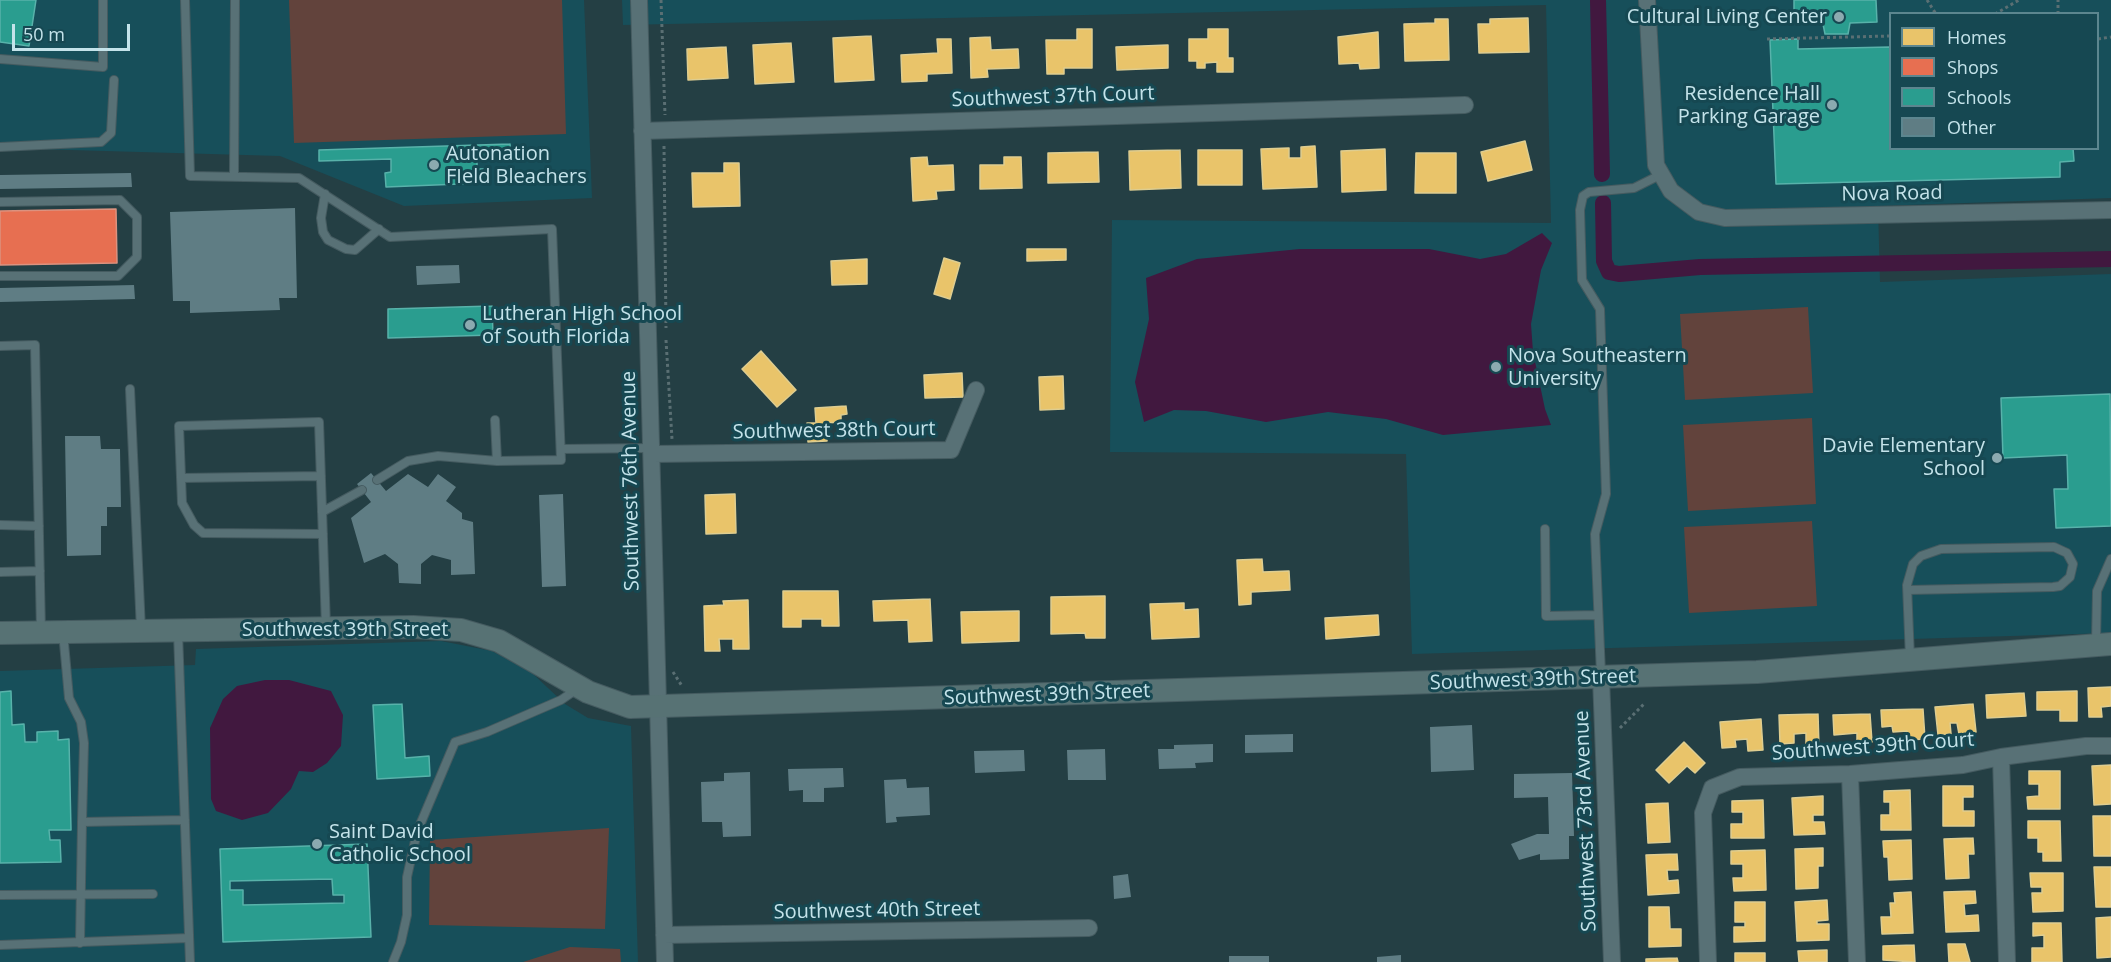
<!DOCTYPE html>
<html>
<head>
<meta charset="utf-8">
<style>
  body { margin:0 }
  #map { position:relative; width:2111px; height:962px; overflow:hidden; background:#243f44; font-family:"Open Sans",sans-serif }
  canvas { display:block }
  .legend { position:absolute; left:1889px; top:12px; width:210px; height:138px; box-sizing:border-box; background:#164852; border:2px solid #5c868f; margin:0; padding:8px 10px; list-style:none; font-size:18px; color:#c4e3ea }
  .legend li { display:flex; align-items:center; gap:12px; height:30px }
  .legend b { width:30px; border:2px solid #5c868f }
  .scale { position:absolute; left:12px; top:24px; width:118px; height:27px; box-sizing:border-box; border:3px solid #c4e3ea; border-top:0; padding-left:8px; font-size:18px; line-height:21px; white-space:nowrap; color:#c4e3ea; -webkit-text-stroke:4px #164852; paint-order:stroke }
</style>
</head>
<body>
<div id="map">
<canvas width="2111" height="962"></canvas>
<ul class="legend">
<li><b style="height:16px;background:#e9c46a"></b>Homes</li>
<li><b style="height:16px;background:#e76f51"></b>Shops</li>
<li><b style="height:16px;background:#2a9d8f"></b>Schools</li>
<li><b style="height:16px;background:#5f7d84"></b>Other</li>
</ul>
<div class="scale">50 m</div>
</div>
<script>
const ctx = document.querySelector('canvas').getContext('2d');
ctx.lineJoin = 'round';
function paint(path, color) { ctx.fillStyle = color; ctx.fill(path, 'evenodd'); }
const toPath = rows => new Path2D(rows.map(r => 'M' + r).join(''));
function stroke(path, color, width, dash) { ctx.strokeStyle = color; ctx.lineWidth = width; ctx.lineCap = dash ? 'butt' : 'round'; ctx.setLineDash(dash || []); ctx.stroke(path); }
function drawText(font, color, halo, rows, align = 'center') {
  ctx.font = font + ' "Open Sans",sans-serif'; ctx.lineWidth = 6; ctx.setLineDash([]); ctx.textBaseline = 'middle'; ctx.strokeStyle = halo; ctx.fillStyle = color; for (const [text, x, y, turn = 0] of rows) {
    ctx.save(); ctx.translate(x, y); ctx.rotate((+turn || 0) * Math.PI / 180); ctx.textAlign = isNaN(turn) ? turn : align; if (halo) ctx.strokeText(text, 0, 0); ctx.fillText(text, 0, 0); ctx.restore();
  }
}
paint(toPath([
  [0,0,584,0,592,198,404,206,280,156,0,148],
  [622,0,2111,0,2111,198,1878,206,1880,282,2111,274,2111,633,1412,654,1406,454,1110,452,1112,220,1551,223,1546,5,623,25],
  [1890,14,2098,14,2098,148,1890,148],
  [441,641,492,651,532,673,565,704,588,718,631,726,638,962,0,962,0,671,195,665,196,649]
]), '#174f5a');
paint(toPath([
  [289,0,562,0,566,134,294,143],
  [1808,307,1813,393,1685,400,1680,314],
  [1812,418,1816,504,1688,511,1683,425],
  [1812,521,1817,606,1689,613,1684,527],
  [609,828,605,929,429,925,430,840],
  [570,947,620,949,621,962,523,962]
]), '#62433c');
paint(toPath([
  [1542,233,1552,243,1541,270,1531,324,1533,352,1545,409,1551,425,1443,435,1386,419,1328,412,1266,422,1206,411,1174,410,1144,422,1135,382,1149,319,1146,278,1197,259,1300,249,1429,249,1480,259,1506,254],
  [265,680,289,680,331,691,343,715,341,746,327,763,313,772,299,771,291,789,268,813,242,820,216,811,211,799,210,728,223,699,237,686]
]), '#41183f');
const homes = toPath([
  [1528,18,1529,52,1479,53,1478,24,1490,24,1490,19,1528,18],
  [1435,19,1448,19,1449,60,1405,61,1404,24,1435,23,1435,19],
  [1077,29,1092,29,1092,68,1064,68,1064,74,1047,74,1046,40,1077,40,1077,29],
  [1208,29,1228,29,1228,58,1233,58,1233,72,1217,72,1217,62,1205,63,1205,68,1197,68,1197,61,1189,61,1189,39,1208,39,1208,29],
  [1378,32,1379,68,1360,69,1359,63,1339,64,1338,37,1378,32],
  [871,36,874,80,835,82,833,38,871,36],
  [990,37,991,50,1018,49,1019,68,987,69,988,77,971,78,970,38,990,37],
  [937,39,951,39,952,73,927,74,927,81,902,82,901,55,938,53,937,39],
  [791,43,794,82,755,84,753,45,791,43],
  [1168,45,1168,68,1117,70,1116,47,1168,45],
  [726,47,728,78,688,80,687,49,726,47],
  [1525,141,1532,170,1488,181,1481,152,1525,141],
  [1315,146,1317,187,1263,189,1261,149,1289,148,1289,158,1301,158,1301,147,1315,146],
  [1385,149,1386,190,1342,192,1341,151,1385,149],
  [1180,150,1181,188,1130,190,1129,151,1180,150],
  [1198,150,1242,150,1242,185,1198,185,1198,150],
  [1098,152,1099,182,1048,183,1048,153,1098,152],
  [1416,153,1456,153,1456,193,1415,193,1416,153],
  [927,157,928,166,953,165,954,190,936,191,937,199,913,201,911,158,927,157],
  [1004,157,1021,157,1022,188,980,189,980,165,1004,165,1004,157],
  [724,163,739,163,740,206,693,207,692,173,724,173,724,163],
  [1027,249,1066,249,1066,260,1027,261,1027,249],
  [944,258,960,263,950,299,934,294,944,258],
  [867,259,867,284,832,285,831,261,867,259],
  [761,351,796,390,777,407,742,369,761,351],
  [962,373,963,397,925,398,924,375,962,373],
  [1063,376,1064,409,1040,410,1039,377,1063,376],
  [846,406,847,414,841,415,841,422,826,423,827,441,808,442,807,423,816,423,815,408,846,406],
  [735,494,736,533,706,534,705,495,735,494],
  [1262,559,1263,572,1289,571,1290,590,1251,592,1251,604,1239,605,1237,560,1262,559],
  [783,591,838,591,839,626,822,626,822,619,801,619,801,627,783,627,783,591],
  [1105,596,1105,638,1086,638,1085,633,1051,634,1051,597,1105,596],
  [930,599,932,641,909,642,908,620,874,621,873,601,930,599],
  [748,600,749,649,733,649,733,639,719,639,720,651,705,651,704,606,724,605,723,601,748,600],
  [1184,603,1184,610,1198,609,1199,637,1152,639,1150,604,1184,603],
  [1019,611,1019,641,962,643,961,612,1019,611],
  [1378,615,1379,635,1326,639,1325,618,1378,615],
  [2111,687,2111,706,2101,707,2102,717,2089,717,2088,688,2111,687],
  [2077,691,2077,721,2060,721,2060,710,2037,710,2037,692,2077,691],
  [2024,693,2026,716,1987,718,1986,695,2024,693],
  [1973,704,1976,732,1959,734,1957,723,1950,723,1951,734,1938,735,1935,707,1973,704],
  [1923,709,1925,739,1907,740,1907,731,1893,732,1892,726,1882,727,1881,710,1923,709],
  [1818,714,1819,747,1806,748,1806,733,1794,734,1794,743,1780,744,1779,715,1818,714],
  [1870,714,1872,742,1857,743,1857,733,1834,735,1833,715,1870,714],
  [1761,719,1763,750,1748,751,1747,739,1735,740,1736,747,1722,748,1720,722,1761,719],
  [1684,742,1705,763,1695,773,1687,766,1669,783,1656,770,1684,742],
  [2111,765,2111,804,2094,805,2092,766,2111,765],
  [2029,771,2060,771,2060,809,2028,809,2027,797,2039,796,2039,784,2029,784,2029,771],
  [1943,786,1973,786,1973,797,1963,797,1963,811,1974,811,1974,826,1943,826,1943,786],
  [1910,790,1911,830,1881,830,1881,815,1890,815,1890,802,1884,802,1884,791,1910,790],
  [1823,796,1823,815,1813,815,1813,822,1824,822,1825,834,1794,835,1792,798,1823,796],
  [1763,800,1764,838,1731,838,1731,824,1743,824,1743,812,1732,812,1732,801,1763,800],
  [1668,803,1670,842,1648,843,1646,804,1668,803],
  [2093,816,2111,816,2111,856,2094,856,2093,816],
  [2028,821,2060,821,2061,861,2043,861,2043,852,2038,852,2038,838,2028,838,2028,821],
  [1973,838,1974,854,1968,854,1969,878,1946,879,1944,839,1973,838],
  [1911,840,1912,879,1889,880,1888,857,1884,857,1883,841,1911,840],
  [1823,848,1823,866,1818,866,1818,888,1796,889,1795,849,1823,848],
  [1765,850,1766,890,1734,891,1733,878,1743,878,1743,864,1731,864,1731,851,1765,850],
  [1677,854,1678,870,1667,870,1668,881,1678,880,1679,893,1648,895,1646,855,1677,854],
  [2094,867,2111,867,2111,907,2096,907,2094,867],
  [2030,873,2063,873,2063,911,2033,912,2032,893,2042,893,2042,887,2031,887,2030,873],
  [1975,891,1976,903,1964,904,1965,916,1978,915,1979,931,1946,932,1944,892,1975,891],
  [1911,892,1913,933,1882,934,1881,917,1891,917,1890,903,1895,903,1894,893,1911,892],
  [1827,900,1828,920,1817,921,1817,924,1829,924,1829,940,1797,941,1795,902,1827,900],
  [1735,902,1765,902,1765,941,1734,942,1734,927,1745,927,1745,922,1735,922,1735,902],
  [1649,907,1669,907,1670,929,1681,929,1681,946,1649,947,1649,907],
  [2111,917,2111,957,2097,958,2096,918,2111,917],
  [2033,923,2061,923,2062,962,2032,962,2032,948,2044,948,2044,935,2033,936,2033,923],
  [1948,944,1965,944,1970,962,1949,962,1948,944],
  [1914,945,1915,962,1883,960,1883,946,1914,945],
  [1827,950,1827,962,1799,962,1798,951,1827,950],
  [1735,953,1765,953,1765,962,1735,962,1735,953],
  [1677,958,1678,962,1646,962,1646,959,1677,958]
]);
paint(homes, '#e9c46a');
stroke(homes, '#decd90', 1.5);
const shops = toPath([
  [116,209,117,263,0,265,0,211,116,209]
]);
paint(shops, '#e76f51');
stroke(shops, '#dc927f', 1.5);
const schools = toPath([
  [0,0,36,0,29,46,0,42,0,0],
  [1794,0,1876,0,1877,22,1850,23,1848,34,1825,34,1823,24,1809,23,1794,13,1794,0],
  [1798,39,1798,49,1890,47,1890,148,2073,148,2074,161,2060,162,2060,177,1776,184,1770,40,1798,39],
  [510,144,511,156,477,158,477,169,483,169,484,183,386,187,385,173,391,172,391,159,319,161,319,150,510,144],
  [492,306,493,335,388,338,388,309,492,306],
  [2110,394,2111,526,2056,528,2054,489,2068,489,2067,455,2003,458,2001,398,2110,394],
  [11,691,12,725,24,724,25,742,37,742,37,732,58,731,58,740,69,739,71,830,49,830,50,840,60,840,61,862,0,863,0,692,11,691],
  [402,704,405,758,429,756,430,776,377,779,373,705,402,704],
  [367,844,371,937,223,942,220,849,367,844],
  [332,879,333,895,344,895,344,903,243,905,243,890,230,890,230,881,332,879]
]);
paint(schools, '#2a9d8f');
stroke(schools, '#58b2aa', 1.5);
stroke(toPath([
  [1598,0,1602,174],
  [1603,203,1604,261,1609,272,1619,274,1700,267,2111,259]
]), '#41183f', 16);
paint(toPath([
  [131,173,132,187,0,189,0,175],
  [295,208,297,298,279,298,280,310,190,313,190,301,173,301,170,212],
  [459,265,460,283,417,285,416,266],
  [134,285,135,299,0,302,0,288],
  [65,436,100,436,101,449,120,449,121,507,107,507,107,526,101,526,101,555,67,556],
  [371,473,386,491,408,474,428,487,438,474,456,487,446,501,462,513,462,519,473,522,475,574,451,575,451,560,432,555,421,564,421,584,399,583,398,564,385,554,364,563,351,518,371,502,357,484],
  [563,494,566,586,542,587,539,495],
  [1472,725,1474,770,1431,772,1430,727],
  [1293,734,1293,752,1245,753,1245,735],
  [1213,744,1213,762,1195,763,1196,768,1159,769,1158,749,1174,749,1174,745],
  [1105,749,1106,780,1068,780,1067,750],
  [1024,750,1025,771,975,773,974,751],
  [843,768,844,787,824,788,824,802,803,802,803,790,789,791,788,769],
  [750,772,751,836,723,837,722,822,702,822,701,782,724,781,724,773],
  [1572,773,1574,836,1569,836,1569,859,1540,860,1540,854,1519,860,1511,844,1537,834,1549,834,1548,797,1514,798,1514,774],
  [906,779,907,788,929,787,930,815,896,817,897,822,886,823,884,780],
  [1128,874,1131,897,1114,899,1113,876],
  [1401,955,1401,962,1377,962,1377,957],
  [1229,956,1269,956,1269,962,1229,962]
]), '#5f7d84');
const lane = toPath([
  [185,0,190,176,299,178,390,237,552,229,561,460,497,461,495,420],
  [0,59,103,67,103,0],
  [0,147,101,142,111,133,114,80],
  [234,177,235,0],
  [325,194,321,218,323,232,328,240,346,249,355,250,379,229],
  [0,202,120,200,137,217,137,257,118,276,0,276],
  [0,346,35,345,41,632],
  [130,389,141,630],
  [561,449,653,448],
  [181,478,321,476],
  [377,480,408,461,438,456,497,461],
  [322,512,362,490],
  [0,525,39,526],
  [1545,529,1546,616,1597,615],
  [323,534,203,533,194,525,182,503,179,426,319,422,326,627],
  [0,572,40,571],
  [1908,590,2053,587,2060,586,2070,577,2073,564,2067,553,2054,547,1941,549,1921,556,1913,564,1907,585,1910,658],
  [63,632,69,698,81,722,84,743,82,822,185,820],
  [178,633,190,962],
  [2096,643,2097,591,2111,559],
  [1601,674,1595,534,1606,494,1600,309,1582,280,1580,210,1583,196,1589,192,1634,188,1660,175],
  [0,895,153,894],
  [80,943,82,822],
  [0,945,189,938],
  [393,962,401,942,407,915,407,877,417,832,455,742,487,732,561,700,577,689]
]);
const street = toPath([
  [639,0,665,962],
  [1647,0,1656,165,1671,191,1699,212,1725,218,2111,210],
  [642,131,1465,105],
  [653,454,951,450,976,390],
  [1601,678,1612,962],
  [2001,757,2007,962],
  [1850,774,1857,962],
  [664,935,1089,928],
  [1708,962,1703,813,1712,788,1740,777,1850,774,1963,765,2001,757,2086,746,2111,746]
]);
const secondary = toPath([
  [0,633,413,627,461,630,499,641,588,692,630,707,1757,672,2111,644]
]);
stroke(lane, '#455b60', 10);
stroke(street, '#455b60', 18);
stroke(secondary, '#455b60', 24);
stroke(toPath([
  [661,0,665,115],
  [1927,0,1936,14],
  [1995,14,2019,0],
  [2058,14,2058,0],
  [1767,39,1890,36],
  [2098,39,2111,37],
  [664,146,666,328],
  [666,340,672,439],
  [673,672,682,686],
  [1620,728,1644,704]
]), '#5a6f73', 3, [3, 3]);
stroke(lane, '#587176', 8);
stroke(street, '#587176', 16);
stroke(secondary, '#577274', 22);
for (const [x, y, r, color] of [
  [1839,17,6,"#8caab0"],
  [1832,105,6,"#8caab0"],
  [434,165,6,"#8caab0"],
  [470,325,6,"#8caab0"],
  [1496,367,6,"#8caab0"],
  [1997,458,6,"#8caab0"],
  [317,844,6,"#8caab0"]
]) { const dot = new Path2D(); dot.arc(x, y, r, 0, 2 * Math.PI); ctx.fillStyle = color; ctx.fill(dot); stroke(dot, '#164852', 2); }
drawText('20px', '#c4e3ea', '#164852', [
  ["Cultural Living Center",1827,17,"right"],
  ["Residence Hall",1820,94,"right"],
  ["Parking Garage",1820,117,"right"],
  ["Autonation",446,154],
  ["FIeld Bleachers",446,177],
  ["Lutheran High School",482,314],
  ["of South Florida",482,337],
  ["Nova Southeastern",1508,356],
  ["University",1508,379],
  ["Davie Elementary",1985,446,"right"],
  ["School",1985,469,"right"],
  ["Saint David",329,832],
  ["Catholic School",329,855]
], 'left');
drawText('20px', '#c4e3ea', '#164852', [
  ["Southwest 37th Court",1053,97,-2],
  ["Nova Road",1892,194,-1],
  ["Southwest 38th Court",834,431,-1],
  ["Southwest 76th Avenue",631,481,-91],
  ["Southwest 39th Street",345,630],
  ["Southwest 39th Street",1533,680,-2],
  ["Southwest 39th Street",1047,695,-2],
  ["Southwest 39th Court",1873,747,-4],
  ["Southwest 73rd Avenue",1586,821,-92],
  ["Southwest 40th Street",877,911,-1]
]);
</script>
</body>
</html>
